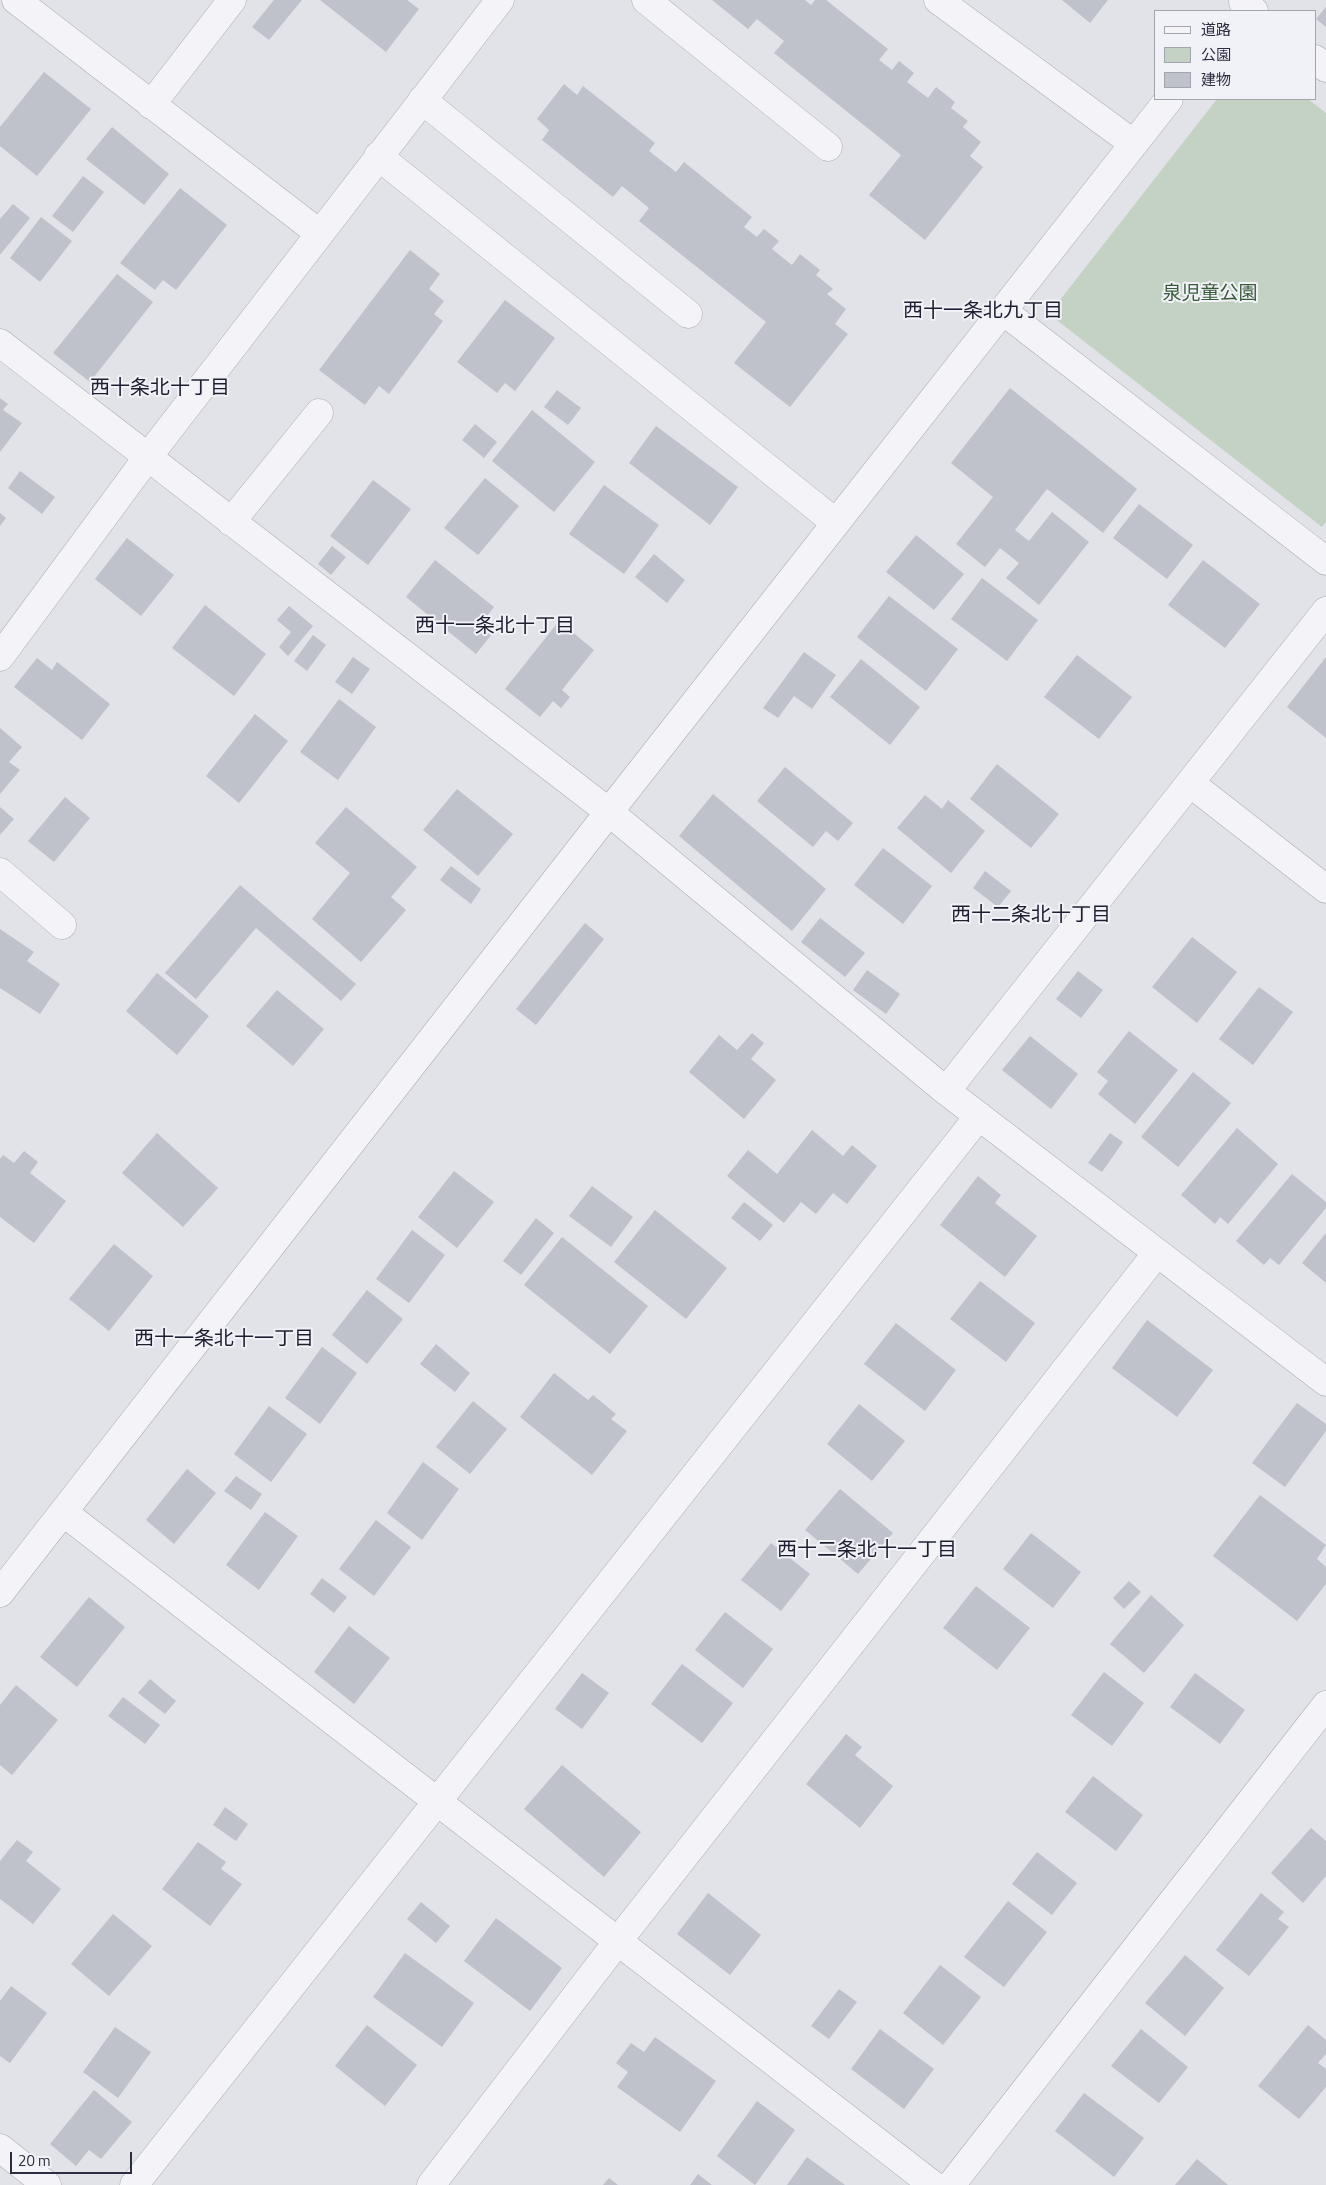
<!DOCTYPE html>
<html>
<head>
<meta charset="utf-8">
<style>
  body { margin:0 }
  #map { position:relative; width:1326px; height:2185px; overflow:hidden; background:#e1e3e9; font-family:"Titillium Web","Noto Sans JP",sans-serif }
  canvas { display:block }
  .legend { position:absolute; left:1154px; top:10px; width:162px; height:90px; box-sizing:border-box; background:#f1f2f7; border:1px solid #a2a4ae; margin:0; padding:6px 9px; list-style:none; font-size:15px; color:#2b2e40 }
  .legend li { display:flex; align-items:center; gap:10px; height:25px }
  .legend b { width:25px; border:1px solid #a2a4ae }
  .scale { position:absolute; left:10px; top:2152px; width:122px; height:22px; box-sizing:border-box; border:2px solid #2b2e40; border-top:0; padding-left:6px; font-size:15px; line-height:18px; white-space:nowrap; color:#2b2e40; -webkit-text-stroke:4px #f1f2f7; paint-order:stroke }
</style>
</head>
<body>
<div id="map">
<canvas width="1326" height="2185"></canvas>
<ul class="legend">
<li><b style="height:6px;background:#f4f4f8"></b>道路</li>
<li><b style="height:14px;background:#c4d2c3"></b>公園</li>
<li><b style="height:14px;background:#bfc1cb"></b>建物</li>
</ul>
<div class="scale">20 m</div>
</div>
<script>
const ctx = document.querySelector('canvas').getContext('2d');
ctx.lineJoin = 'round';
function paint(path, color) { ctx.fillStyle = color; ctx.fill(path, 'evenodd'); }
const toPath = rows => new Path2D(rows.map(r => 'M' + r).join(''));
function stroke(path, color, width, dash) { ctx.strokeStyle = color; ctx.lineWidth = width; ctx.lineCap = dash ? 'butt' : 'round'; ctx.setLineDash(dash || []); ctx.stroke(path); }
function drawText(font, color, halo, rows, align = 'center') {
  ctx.font = font + ' "Titillium Web","Noto Sans JP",sans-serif'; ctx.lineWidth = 4; ctx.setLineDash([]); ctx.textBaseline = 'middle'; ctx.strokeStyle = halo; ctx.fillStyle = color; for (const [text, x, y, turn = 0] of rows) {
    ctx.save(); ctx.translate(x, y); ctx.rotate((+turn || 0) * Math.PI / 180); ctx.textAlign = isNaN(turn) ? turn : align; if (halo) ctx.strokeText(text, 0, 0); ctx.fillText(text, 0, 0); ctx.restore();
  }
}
paint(toPath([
  [1217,99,1308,99,1326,113,1326,522,1322,527,1049,314]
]), '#c4d2c3');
paint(toPath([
  [274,0,302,0,269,40,252,27],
  [320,0,407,0,419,9,386,52],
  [712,0,805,0,811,5,815,0,826,0,888,49,879,60,892,70,899,61,914,73,907,82,928,98,936,87,955,102,951,108,968,121,963,127,981,142,970,156,983,167,925,240,869,195,901,155,774,53,784,41,757,19,748,29],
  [1062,0,1108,0,1090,23],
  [1326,7,1326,27,1316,19],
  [44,72,91,109,37,176,0,146,0,127],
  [564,84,577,95,583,86,655,143,649,151,676,172,684,162,752,217,744,227,757,237,764,229,779,241,772,249,792,265,800,254,820,270,816,275,833,289,827,294,846,309,835,324,848,334,790,407,734,363,766,322,639,221,649,208,622,186,613,197,542,140,549,130,537,119],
  [112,127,169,174,144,205,86,159],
  [83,176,104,192,73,232,52,216],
  [180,188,227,225,176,290,163,280,155,290,120,263],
  [13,204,30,218,0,255,0,219],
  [41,217,72,241,40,282,10,258],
  [410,250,440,274,429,289,444,301,434,314,443,321,389,394,379,386,365,405,319,370],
  [117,274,153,302,90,382,53,353],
  [505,300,555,338,515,391,505,383,497,393,457,362],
  [1010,388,1137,489,1103,533,1047,489,1015,530,1029,541,1052,512,1089,542,1039,605,1006,578,1019,563,1000,548,985,567,956,544,993,497,951,463],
  [557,390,581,408,568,425,544,407],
  [0,398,8,404,3,410,22,423,0,452],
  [532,410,595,462,554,512,492,461],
  [475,424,497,442,484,458,462,440],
  [656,426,738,487,710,525,629,463],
  [20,471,55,497,42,514,8,488],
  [485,478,519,506,478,555,444,528],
  [373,480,411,509,368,565,330,536],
  [604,485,659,525,624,574,569,534],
  [1139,504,1193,545,1167,579,1113,538],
  [0,513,6,518,0,526],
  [916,535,964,574,934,610,886,572],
  [127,538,174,575,141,616,95,579],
  [332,546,346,557,331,575,318,564],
  [654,554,685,580,667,603,635,577],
  [435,560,494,607,484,620,496,629,476,654,406,597],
  [1203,560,1260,604,1225,648,1168,605],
  [982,578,1038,620,1007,661,951,619],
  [889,596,958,649,926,691,857,637],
  [205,605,266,654,234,696,172,648],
  [289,606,313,626,288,656,279,647,291,632,277,620],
  [559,621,594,650,562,690,570,697,561,708,553,701,540,717,505,689],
  [313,635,326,645,307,671,294,661],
  [804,652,836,675,812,709,794,696,778,718,763,708],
  [1077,655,1132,697,1099,739,1044,697],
  [353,657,370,669,352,694,335,682],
  [1326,657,1326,738,1287,707],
  [37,658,52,670,57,662,110,704,82,740,14,687],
  [861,659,920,707,890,745,830,697],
  [339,699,376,727,338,780,300,752],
  [255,714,288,741,239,803,206,776],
  [0,728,22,747,9,762,20,770,0,794],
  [997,764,1059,814,1031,848,970,799],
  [785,767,853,823,838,841,826,831,813,847,757,801],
  [457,789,513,834,478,876,423,830],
  [713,794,826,889,792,931,679,836],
  [925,795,942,809,948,800,985,831,951,873,897,828],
  [65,797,90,818,54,862,28,841],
  [0,807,14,819,0,835],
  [346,807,417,867,391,897,406,910,361,962,312,919,350,873,315,843],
  [883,848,932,886,903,924,854,885],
  [451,866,481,889,471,904,440,880],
  [985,871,1011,891,998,907,973,888],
  [240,885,356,984,341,1001,256,928,196,999,165,973],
  [820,918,865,953,845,977,801,942],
  [585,923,604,939,536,1025,516,1009],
  [0,929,34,952,27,961,60,984,40,1014,0,988],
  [1192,937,1237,972,1197,1023,1152,987],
  [867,970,900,994,886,1014,853,990],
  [1078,971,1103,990,1081,1018,1056,999],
  [157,973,209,1016,177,1055,126,1011],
  [1259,987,1293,1012,1253,1065,1219,1039],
  [277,990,324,1029,293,1066,246,1026],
  [1129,1031,1178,1070,1135,1124,1098,1094,1108,1081,1097,1072],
  [752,1033,764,1043,751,1059,776,1080,744,1119,689,1072,719,1035,737,1050],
  [1030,1036,1078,1074,1051,1109,1002,1070],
  [1193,1072,1231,1103,1178,1167,1141,1137],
  [1237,1128,1278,1164,1228,1224,1220,1217,1215,1224,1181,1195],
  [812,1130,843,1156,852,1145,877,1166,847,1204,833,1193,816,1214,801,1202,784,1223,727,1176,748,1150,777,1174],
  [157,1133,218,1188,183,1227,122,1173],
  [1110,1133,1123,1142,1102,1172,1088,1163],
  [24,1151,38,1162,30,1173,66,1201,34,1243,0,1217,0,1159,3,1155,14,1163],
  [454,1171,494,1202,457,1248,418,1217],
  [1292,1174,1326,1202,1326,1208,1279,1265,1270,1258,1264,1265,1236,1241],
  [978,1176,1001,1195,995,1203,1037,1236,1005,1277,940,1225],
  [592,1186,633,1217,611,1247,569,1216],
  [744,1202,773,1225,760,1241,731,1218],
  [655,1210,727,1268,686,1319,614,1262],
  [536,1218,554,1233,521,1275,503,1261],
  [412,1230,445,1255,409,1303,376,1279],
  [1326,1233,1326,1283,1302,1263],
  [562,1237,648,1306,610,1354,524,1285],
  [114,1244,153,1276,109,1331,69,1299],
  [980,1281,1035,1323,1006,1362,950,1319],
  [367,1290,403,1319,367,1364,332,1335],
  [1147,1320,1213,1370,1177,1417,1112,1368],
  [896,1323,956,1370,925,1411,864,1364],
  [436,1344,470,1373,455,1392,420,1364],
  [322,1347,357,1373,320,1424,285,1398],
  [554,1373,588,1400,593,1395,616,1414,611,1419,627,1431,592,1475,520,1417],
  [473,1401,507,1429,470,1474,436,1447],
  [1297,1403,1326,1424,1326,1431,1285,1487,1252,1463],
  [859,1404,905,1441,872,1481,827,1444],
  [269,1406,307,1434,271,1482,234,1454],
  [423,1462,459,1489,422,1540,387,1513],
  [187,1469,216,1493,174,1544,146,1520],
  [236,1476,262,1494,251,1510,224,1491],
  [840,1489,893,1533,858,1574,805,1530],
  [1260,1495,1326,1545,1317,1559,1326,1567,1326,1584,1297,1621,1213,1556],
  [265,1512,298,1536,259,1590,226,1565],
  [376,1520,411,1547,374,1596,339,1569],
  [1031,1533,1081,1572,1053,1608,1003,1569],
  [771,1543,810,1574,781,1611,741,1580],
  [322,1578,347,1597,334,1613,310,1594],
  [1129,1581,1141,1592,1124,1609,1113,1598],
  [976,1586,1030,1628,997,1670,943,1628],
  [1151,1595,1184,1625,1144,1673,1110,1644],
  [89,1597,125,1627,77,1687,40,1657],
  [725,1612,773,1649,743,1688,695,1650],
  [349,1626,390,1658,354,1704,314,1672],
  [682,1664,733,1703,702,1743,651,1704],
  [1104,1672,1144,1703,1112,1746,1071,1715],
  [582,1673,609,1693,582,1729,555,1709],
  [1195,1673,1245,1710,1220,1744,1170,1707],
  [150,1679,176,1701,165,1714,138,1693],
  [16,1685,58,1720,12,1775,0,1765,0,1705],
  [123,1697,160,1725,145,1744,108,1716],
  [846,1734,862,1747,855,1755,893,1786,860,1828,806,1784],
  [562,1765,641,1832,604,1877,524,1809],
  [1093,1776,1143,1815,1116,1851,1065,1812],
  [225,1807,248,1824,236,1841,213,1825],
  [1311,1828,1326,1841,1326,1876,1303,1903,1271,1873],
  [17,1840,33,1852,26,1861,61,1889,33,1924,0,1899,0,1861],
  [198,1842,226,1862,221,1869,242,1884,210,1926,162,1889],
  [1037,1852,1077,1883,1052,1915,1012,1884],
  [708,1893,761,1935,730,1975,677,1934],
  [1261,1893,1284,1912,1278,1919,1289,1927,1249,1976,1216,1950],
  [1008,1901,1047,1932,1004,1987,964,1957],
  [421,1902,450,1926,436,1943,407,1919],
  [113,1914,152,1946,109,1996,71,1964],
  [496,1918,562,1968,530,2011,464,1961],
  [405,1953,474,2003,442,2047,373,1997],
  [1185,1955,1224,1988,1185,2036,1145,2003],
  [940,1965,981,1997,943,2045,903,2013],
  [11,1986,47,2013,10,2063,0,2056,0,2001],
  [839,1989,857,2002,829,2039,811,2026],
  [367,2025,417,2065,385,2106,335,2066],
  [1308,2025,1326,2040,1326,2054,1318,2063,1326,2069,1326,2087,1299,2119,1258,2086],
  [115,2027,151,2052,118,2098,83,2072],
  [880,2029,934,2069,904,2109,851,2069],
  [1141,2029,1188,2067,1159,2103,1111,2066],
  [655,2037,716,2081,680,2132,617,2087,628,2072,616,2063,631,2043,644,2052],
  [94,2090,132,2122,101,2159,89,2150,76,2166,50,2144],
  [1084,2093,1144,2138,1114,2177,1055,2131],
  [757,2101,795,2130,755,2185,717,2156],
  [807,2157,845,2185,787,2185],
  [1197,2159,1228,2185,1175,2185],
  [698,2174,712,2185,690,2185],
  [609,2178,618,2185,603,2185]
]), '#bfc1cb');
const minor = toPath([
  [16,0,319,233],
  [646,0,828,147],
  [938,0,1134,144],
  [1243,2,1254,11],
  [1315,59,1326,68],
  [422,100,688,314],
  [151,105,232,0],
  [378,156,836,523],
  [1003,311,1326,561],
  [0,343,609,812,946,1091,1326,1382],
  [231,522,319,413],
  [0,657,147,458,500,0],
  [1190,783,1326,889],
  [0,872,62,925],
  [946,1091,1326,611],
  [63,1512,933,2185],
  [0,1593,609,812,1169,99],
  [0,2148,47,2185],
  [134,2185,979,1116],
  [431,2185,618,1941,1157,1253],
  [951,2185,1326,1705]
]);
stroke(minor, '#aaadb6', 29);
stroke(minor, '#f4f4f8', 28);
drawText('19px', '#395a3a', '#f1f2f7', [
  ["泉児童公園",1210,294]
]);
drawText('20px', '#1d1f31', '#f1f2f7', [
  ["西十一条北九丁目",983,312],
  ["西十条北十丁目",160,389],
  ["西十一条北十丁目",495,627],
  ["西十二条北十丁目",1031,916],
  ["西十一条北十一丁目",224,1340],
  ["西十二条北十一丁目",867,1551]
]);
</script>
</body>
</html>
